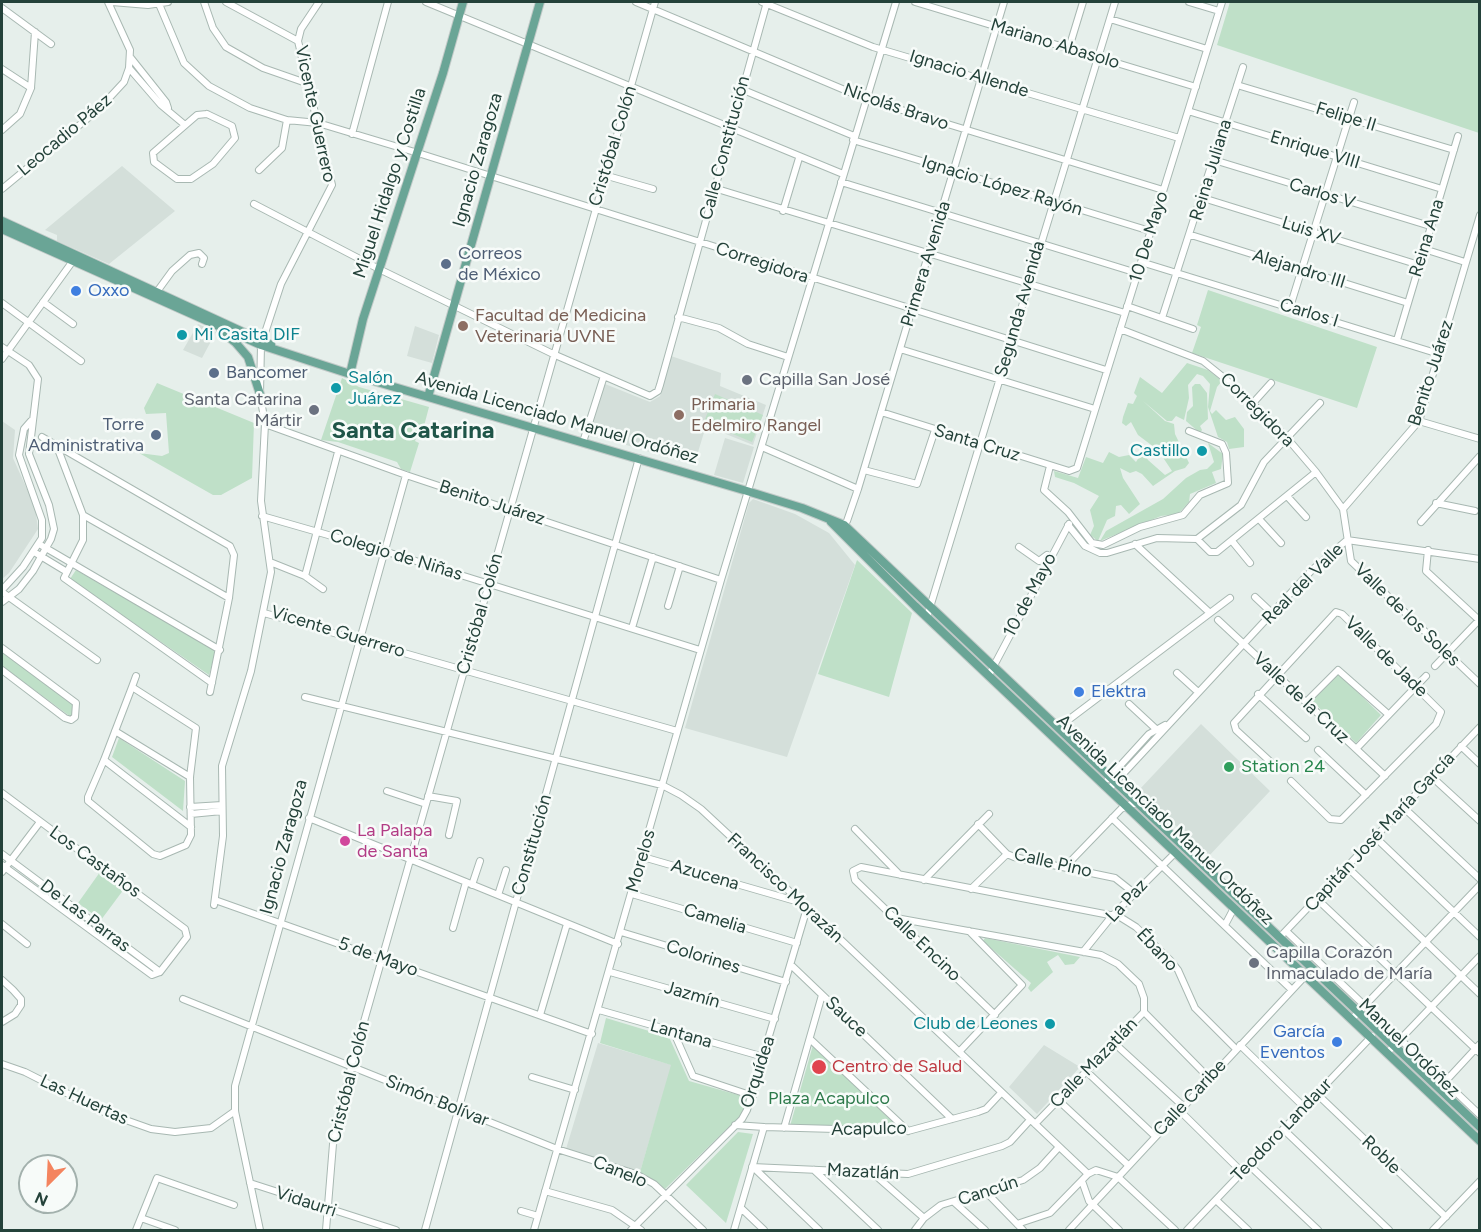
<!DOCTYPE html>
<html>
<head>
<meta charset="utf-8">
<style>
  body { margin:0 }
  #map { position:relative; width:1481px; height:1232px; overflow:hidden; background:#e6efeb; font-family:Figtree,sans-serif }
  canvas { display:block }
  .frame { position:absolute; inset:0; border:3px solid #24423a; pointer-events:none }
  .north { position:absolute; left:18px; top:1154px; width:60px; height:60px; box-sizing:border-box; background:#f7fbf9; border:2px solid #a3b1ad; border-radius:50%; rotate:204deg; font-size:16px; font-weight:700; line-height:24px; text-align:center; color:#24423a }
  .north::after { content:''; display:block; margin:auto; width:21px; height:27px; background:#f4845f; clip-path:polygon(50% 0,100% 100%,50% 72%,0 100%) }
</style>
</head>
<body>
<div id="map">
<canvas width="1481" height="1232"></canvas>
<div class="frame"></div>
<div class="north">N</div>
</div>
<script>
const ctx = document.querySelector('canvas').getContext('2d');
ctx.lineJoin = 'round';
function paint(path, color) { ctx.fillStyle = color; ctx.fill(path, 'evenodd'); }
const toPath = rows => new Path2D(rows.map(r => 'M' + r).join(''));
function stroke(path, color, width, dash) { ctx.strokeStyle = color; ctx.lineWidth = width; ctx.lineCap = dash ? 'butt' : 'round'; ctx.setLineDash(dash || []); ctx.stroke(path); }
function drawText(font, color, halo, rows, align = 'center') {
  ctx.font = font + ' Figtree,sans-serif'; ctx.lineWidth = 5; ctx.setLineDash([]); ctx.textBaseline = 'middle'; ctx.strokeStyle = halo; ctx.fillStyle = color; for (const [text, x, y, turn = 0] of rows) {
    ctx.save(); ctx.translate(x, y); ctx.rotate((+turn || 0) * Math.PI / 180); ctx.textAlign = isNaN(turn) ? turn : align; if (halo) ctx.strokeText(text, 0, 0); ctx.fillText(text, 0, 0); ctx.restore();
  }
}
paint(toPath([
  [122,166,175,211,109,264,57,241,57,235,45,230],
  [198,324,216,332,202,358,183,350],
  [415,326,439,335,432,363,407,356],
  [671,356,721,373,720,386,766,405,753,445,706,426,694,465,589,434,605,384,650,402,660,396],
  [2,421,15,430,13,458,35,507,38,529,9,573,2,579],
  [725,438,754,447,743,483,714,475],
  [753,499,795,514,829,533,855,565,787,757,685,728,749,503],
  [1201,724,1270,791,1208,857,1139,790],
  [598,1043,672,1065,640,1172,566,1149],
  [1044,1045,1080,1067,1037,1114,1009,1087]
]), '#d4dfda');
paint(toPath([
  [1230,2,1479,2,1479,133,1217,45],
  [1208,290,1377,347,1357,408,1192,353,1201,327,1197,325],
  [1187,363,1208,370,1222,381,1217,387,1210,411,1212,414,1216,410,1226,420,1235,417,1244,429,1244,447,1229,449,1227,442,1218,437,1208,407,1210,384,1203,376,1197,374,1188,385,1189,398,1184,420,1176,416,1172,421,1167,421,1143,401,1165,421,1174,424,1175,434,1189,463,1185,468,1175,471,1153,486,1142,474,1136,471,1130,473,1120,468,1123,478,1140,504,1129,514,1121,505,1116,506,1115,516,1107,520,1098,541,1090,535,1094,526,1090,510,1099,496,1074,483,1055,477,1054,471,1078,478,1086,457,1103,463,1109,452,1119,457,1129,455,1136,462,1143,451,1148,460,1165,475,1172,471,1158,450,1138,435,1131,422,1126,426,1122,423,1123,417,1128,403,1133,404,1137,396,1134,393,1140,377,1162,393],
  [342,378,359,387,429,407,424,426,421,425,415,441,419,443,410,472,401,469,397,462,338,442,321,440],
  [157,383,254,423,252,478,221,495,213,495,139,453,162,456,169,453,166,413,146,414,144,408],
  [1195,384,1200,384,1207,393,1208,419,1200,426,1202,430,1200,433,1186,421,1187,412,1193,406,1192,387],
  [715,394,763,415,752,442,704,422],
  [1208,443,1223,454,1221,469,1212,472,1216,483,1190,494,1189,502,1178,514,1161,516,1100,541,1106,531,1163,499,1186,478,1200,470,1207,469,1214,462],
  [857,560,912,613,889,697,818,674],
  [76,570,216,651,209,675,70,579],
  [2,651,76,705,71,717,2,666],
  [1338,673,1381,715,1356,743,1311,700],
  [119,738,185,781,183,811,112,757],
  [100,872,124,889,101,920,78,903],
  [985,938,1080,957,1074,964,1065,965,1058,955,1047,962,1053,972,1031,992,1028,988,1031,983,983,941],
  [606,1018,669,1037,689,1081,749,1098,740,1116,665,1189,640,1172,671,1065,600,1043],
  [813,1045,899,1128,790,1126],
  [738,1132,753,1134,726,1223,686,1185]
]), '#bfe0c8');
const minor = toPath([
  [112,2,148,5,168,2],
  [204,2,213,28,226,47,263,68,309,84],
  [226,2,298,41],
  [426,2,843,174],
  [636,2,866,99,1163,190],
  [762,2,873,47,1179,138],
  [915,2,1196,87],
  [1189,2,1219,11],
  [159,4,184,63,209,86,250,108,287,120,318,123,418,153,1106,370],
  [2,8,51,44],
  [1110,19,1207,49],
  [1069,48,1083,2],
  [131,58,166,102,168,108],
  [129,68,161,105,185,125],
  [2,69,31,88],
  [1237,85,1454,150],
  [741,89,854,136],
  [1188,111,1442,189],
  [207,114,232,126,235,138,213,164,191,179,177,179,154,162,153,153,197,115,207,114],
  [2,130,20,114,31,88,35,32],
  [352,134,388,2],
  [853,140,1150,231],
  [1214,160,1430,226],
  [259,170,282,148,287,120],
  [604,175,653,189],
  [841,182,1137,273],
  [714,188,1125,313],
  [2,189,99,109,124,82,129,68,130,50,108,2],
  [1203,198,1419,265],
  [254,204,379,269,553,354,650,396,658,391,660,385,767,2],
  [783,211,799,158],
  [1191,235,1408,303],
  [1424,249,1465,262],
  [1141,262,1439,354],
  [156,293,172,271,190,255,199,253,204,258,202,264],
  [43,302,73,324],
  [2,303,81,361],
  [1127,306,1193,329],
  [1290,307,1354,102],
  [678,317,719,328,748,344,788,357],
  [1162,318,1243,67],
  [1120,329,1203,361,1238,389,1287,438,1316,472,1343,509,1351,561,1480,684],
  [1397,340,1458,136],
  [2,347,29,365,38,379,29,454,49,505,54,529,51,539,33,571,19,589,2,602],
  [900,349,1095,409],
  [2,359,75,258],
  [1253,403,1271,383],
  [881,412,1069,471,1077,468,1222,2],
  [1419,421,1480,439],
  [265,424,406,475,721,580],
  [42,437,230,546,234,555,229,598,210,692],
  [583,442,604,376],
  [56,444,83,515,83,540,64,578,212,683],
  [762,447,858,489],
  [1050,466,1044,490,1068,512,1092,543,1103,545,1140,527,1183,515,1200,495,1228,483,1226,453,1222,444,1189,431],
  [864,470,917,484,935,430],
  [1287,496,1306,517],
  [1436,503,1475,511],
  [1343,509,1419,421,1480,215],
  [83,515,229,598],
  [262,516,384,551,700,650],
  [1259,519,1281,543],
  [1421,522,1480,456],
  [1068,525,1085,546,1100,553,1107,553,1157,538,1197,539,1241,505,1264,462,1320,403],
  [841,527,847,521,858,489,1004,2],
  [1197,539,1210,552,1217,552,1316,472],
  [1232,541,1250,563],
  [39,544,220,650],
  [1135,544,1210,613],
  [1019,547,1039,561,1047,555],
  [1428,550,1426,571,1479,620],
  [34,552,67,572],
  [270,562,305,576,323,589],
  [305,576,338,452],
  [2,590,23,567,42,538,42,520,19,455,24,429,31,421],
  [2,592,97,660],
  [1255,597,1272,613],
  [668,606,680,566],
  [264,613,677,731],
  [927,617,1115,2],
  [1218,620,1385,776],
  [632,628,653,557],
  [2,648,76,703,75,717,71,720,65,718,2,670],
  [1435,666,1480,619],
  [1177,673,1198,692],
  [989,675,1069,524],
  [132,687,196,728,190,777,191,835,186,845,160,856,153,854,88,801,88,797,104,760,132,687,136,676],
  [1258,694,1306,738],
  [305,697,662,785,681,795,701,809,802,903,1088,1174,1096,1170,1118,1177,1175,1230],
  [1306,702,1338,670,1388,714],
  [1129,704,1157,730],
  [1059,727,1230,598],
  [115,731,190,777],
  [1461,746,1480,764],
  [1356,749,1426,676],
  [1318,750,1366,795],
  [104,760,191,827],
  [1275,766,1236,730,1234,723,1336,612,1342,614,1441,712,1436,724,1341,820,1330,819,1291,781],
  [1432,777,1480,821],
  [1108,779,1149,734,1165,725],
  [1109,789,1312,570,1347,540,1480,559],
  [387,791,426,804],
  [2,793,185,929,187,937,160,972,152,975,2,865],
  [428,796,457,801,449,835],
  [190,807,222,805],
  [1403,807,1480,879],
  [191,814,222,811],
  [309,818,618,944],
  [1112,818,1292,990],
  [978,824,1007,854,1014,857,1115,878,1134,893],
  [855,829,900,875],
  [1375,837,1480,937],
  [2,854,160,972],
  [643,857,799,902],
  [1065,867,1121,809,1131,804,1139,804],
  [1347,867,1480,994],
  [2,872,40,822],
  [924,880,989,814],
  [472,885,480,861],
  [971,889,1007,854],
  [632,894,797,943],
  [498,895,506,870],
  [1317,899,1480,1053],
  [215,900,592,1034],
  [214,905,223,836,222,766,251,671,271,572,261,501,265,424,260,394,261,345,281,284,332,185,298,41,301,29,319,2],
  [896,918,1101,955,1118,964,1139,984,1144,998,1144,1012,1035,1124],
  [2,924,27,944],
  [1225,925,1234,908],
  [453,928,466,882],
  [1286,931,1480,1115],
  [621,932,786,982],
  [1280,937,1480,727],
  [1083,952,1112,916,1175,853],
  [791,965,952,1119],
  [610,972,775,1019],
  [2,980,13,990,21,999,21,1005,15,1014,2,1022],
  [183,999,557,1149,636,1174,654,1184,703,1230],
  [599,1010,764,1057],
  [1144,1012,1209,1078],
  [540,1015,567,924],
  [995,1015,855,880,853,871,861,867,1120,917,1136,927,1170,960,1178,970,1195,1008,1236,1049],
  [1352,1019,1480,885],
  [674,1033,693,1076,753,1096],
  [810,1039,908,1131],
  [1113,1042,1183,1106],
  [1240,1045,1304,1107],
  [959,1052,1022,985,969,931],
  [1388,1052,1480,956],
  [2,1064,25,1072,106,1113,151,1129,175,1132,211,1128,235,1111],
  [1086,1071,1155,1136],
  [532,1077,575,1090],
  [1443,1084,1480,1044],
  [1317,1094,1446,1217],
  [1058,1100,1128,1165],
  [1179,1110,1242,1172],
  [764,1127,908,1131,978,1112,986,1109,1001,1093],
  [784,1128,822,995],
  [1283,1129,1389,1230],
  [1249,1165,1318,1230],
  [752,1167,908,1174,1002,1146,1010,1142,1030,1120],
  [753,1167,819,1230],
  [814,1170,878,1230],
  [875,1175,924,1218],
  [1082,1181,1089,1201,1119,1230],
  [250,1183,396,1230],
  [545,1191,612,1210,641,1230],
  [986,1192,1023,1230],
  [1216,1200,1248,1230],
  [954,1202,985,1230],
  [741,1208,764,1230],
  [521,1211,538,1216],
  [141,1218,175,1230],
  [1017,1224,1050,1213,1088,1174],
  [136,1230,157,1178,234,1205],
  [260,1230,235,1111,235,1086,406,475],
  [326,1230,333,1144,351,1067,655,2],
  [425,1230,639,458],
  [534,1230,721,580,896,2],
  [631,1230,742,1119,747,1110,807,908],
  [734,1230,764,1127,735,1125],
  [915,1230,924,1218,941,1205,1023,1180,1040,1168,1059,1147],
  [1069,1230,1307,974],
  [1187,1230,1372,1036],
  [1433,1230,1480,1181]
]);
const major = toPath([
  [2,221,271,345],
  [2,229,261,345,350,374,747,491,802,508,844,525,1480,1127],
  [221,331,235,342,248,357,260,394],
  [350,374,363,319,443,73,463,2],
  [428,397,540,2],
  [831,522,915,606,1480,1141]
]);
stroke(minor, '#a8b8b2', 8);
stroke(major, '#c2cac8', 10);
stroke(minor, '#fff', 6);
stroke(major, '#6aa596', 8);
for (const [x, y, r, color] of [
  [446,264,6,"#5c6f8a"],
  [76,291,6,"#3f7fe0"],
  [463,326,6,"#8d6e63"],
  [182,335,6,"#0f9aa8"],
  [214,373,6,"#5c6f8a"],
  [747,380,6,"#6b7280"],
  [336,388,6,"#0f9aa8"],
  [314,410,6,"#6b7280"],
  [679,415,6,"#8d6e63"],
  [156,435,6,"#5c6f8a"],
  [1202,451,6,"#0f9aa8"],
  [1079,692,6,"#3f7fe0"],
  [1229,767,6,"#2e9e5b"],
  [345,841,6,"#d1479c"],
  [1254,963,6,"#6b7280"],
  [1050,1024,6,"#0f9aa8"],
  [1337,1042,6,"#3f7fe0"],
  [819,1067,8,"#e0444e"]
]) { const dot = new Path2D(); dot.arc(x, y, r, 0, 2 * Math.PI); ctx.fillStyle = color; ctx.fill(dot); stroke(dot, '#f7fbf9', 2); }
drawText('18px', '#24423a', '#f7fbf9', [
  ["Mariano Abasolo",1055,44,17],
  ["Ignacio Allende",969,74,17],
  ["Nicolás Bravo",896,107,19],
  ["Vicente Guerrero",315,114,78],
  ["Felipe II",1346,117,17],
  ["Leocadio Páez",65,135,-40],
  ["Cristóbal Colón",613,146,-73],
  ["Calle Constitución",725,148,-75],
  ["Enrique VIII",1315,150,17],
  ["Ignacio Zaragoza",478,160,-74],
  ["Reina Juliana",1211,170,-73],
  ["Miguel Hidalgo y Costilla",390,183,-72],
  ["Ignacio López Rayón",1002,186,17],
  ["Carlos V",1322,194,17],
  ["Luis XV",1311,231,17],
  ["10 De Mayo",1149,237,-73],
  ["Reina Ana",1427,238,-73],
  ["Corregidora",762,263,18],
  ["Primera Avenida",926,264,-73],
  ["Alejandro III",1299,269,17],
  ["Segunda Avenida",1020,309,-74],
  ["Carlos I",1309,313,17],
  ["Benito Juárez",1431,373,-72],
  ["Corregidora",1257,410,45],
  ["Avenida Licenciado Manuel Ordóñez",557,418,16],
  ["Santa Cruz",977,443,17],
  ["Benito Juárez",492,503,18],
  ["Colegio de Niñas",396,555,17],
  ["Real del Valle",1303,584,-45],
  ["10 de Mayo",1030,595,-62],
  ["Cristóbal Colón",480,614,-74],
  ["Valle de los Soles",1407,615,44],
  ["Vicente Guerrero",338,632,17],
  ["Valle de Jade",1386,657,44],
  ["Valle de la Cruz",1301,698,43],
  ["Avenida Licenciado Manuel Ordóñez",1165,820,44],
  ["Capitán José María García",1380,832,-47],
  ["Constitución",532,845,-74],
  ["Ignacio Zaragoza",284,847,-75],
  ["Morelos",641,861,-74],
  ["Los Castaños",95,862,36],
  ["Calle Pino",1053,863,13],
  ["Azucena",705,875,16],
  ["Francisco Morazán",785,888,43],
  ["La Paz",1127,901,-47],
  ["De Las Parras",85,916,37],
  ["Camelia",715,919,17],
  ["Calle Encino",922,944,44],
  ["Ébano",1157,950,47],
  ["5 de Mayo",378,957,20],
  ["Colorines",703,957,17],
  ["Jazmín",692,995,16],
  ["Sauce",846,1017,43],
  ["Lantana",681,1034,16],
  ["Manuel Ordóñez",1409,1048,44],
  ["Calle Mazatlán",1094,1063,-46],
  ["Orquídea",758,1072,-72],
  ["Cristóbal Colón",349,1082,-76],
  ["Calle Caribe",1190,1098,-47],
  ["Las Huertas",84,1100,25],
  ["Simón Bolívar",437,1101,22],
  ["Acapulco",869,1129,-1],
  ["Teodoro Landaur",1282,1130,-46],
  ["Roble",1381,1155,44],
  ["Canelo",620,1172,22],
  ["Mazatlán",863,1172,3],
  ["Cancún",988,1191,-18],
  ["Vidaurri",306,1202,18]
]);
drawText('18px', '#4e5e75', '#f7fbf9', [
  ["Correos",458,254],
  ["de México",458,275],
  ["Bancomer",226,373],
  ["Torre",144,425,"right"],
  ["Administrativa",144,446,"right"]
], 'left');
drawText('18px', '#366cbe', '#f7fbf9', [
  ["Oxxo",88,291],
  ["Elektra",1091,692],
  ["García",1325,1032,"right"],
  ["Eventos",1325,1053,"right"]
], 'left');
drawText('18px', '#785e54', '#f7fbf9', [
  ["Facultad de Medicina",475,316],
  ["Veterinaria UVNE",475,337],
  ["Primaria",691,405],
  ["Edelmiro Rangel",691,426]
], 'left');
drawText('18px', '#0d838f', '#f7fbf9', [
  ["Mi Casita DIF",194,335],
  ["Salón",348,378],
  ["Juárez",348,399],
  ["Castillo",1190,451,"right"],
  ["Club de Leones",1038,1024,"right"]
], 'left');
drawText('18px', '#5b616d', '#f7fbf9', [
  ["Capilla San José",759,380],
  ["Santa Catarina",302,400,"right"],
  ["Mártir",302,421,"right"],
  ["Capilla Corazón",1266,953],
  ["Inmaculado de María",1266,974]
], 'left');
drawText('18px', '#27864d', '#f7fbf9', [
  ["Station 24",1241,767]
], 'left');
drawText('18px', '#b23c85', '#f7fbf9', [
  ["La Palapa",357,831],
  ["de Santa",357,852]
], 'left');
drawText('18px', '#be3a42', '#f7fbf9', [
  ["Centro de Salud",832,1067]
], 'left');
drawText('18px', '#2d7a4b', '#f7fbf9', [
  ["Plaza Acapulco",829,1099]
]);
drawText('bold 24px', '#1f5548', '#f7fbf9', [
  ["Santa Catarina",413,431]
]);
</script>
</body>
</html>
